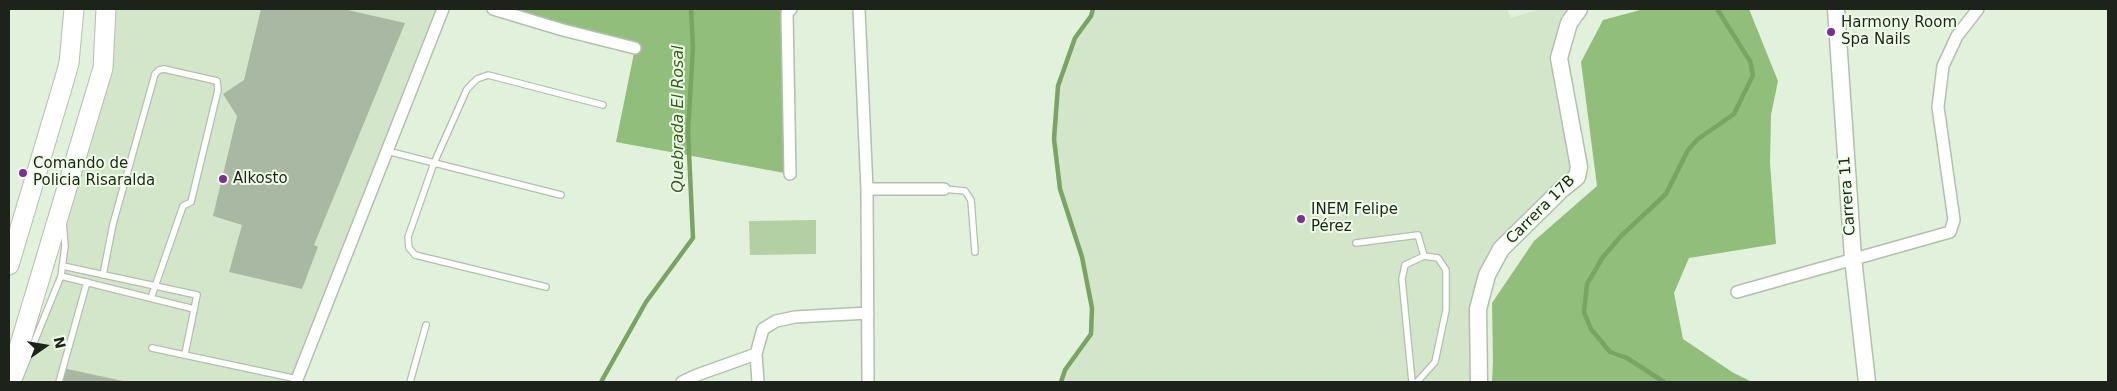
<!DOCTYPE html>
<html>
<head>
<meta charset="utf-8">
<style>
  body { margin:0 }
  #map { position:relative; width:2117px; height:391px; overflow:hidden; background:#e1f1db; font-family:"DejaVu Sans",sans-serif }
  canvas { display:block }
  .frame { position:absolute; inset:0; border:10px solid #1d231b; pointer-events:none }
  .north { position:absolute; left:20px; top:321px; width:50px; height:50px; -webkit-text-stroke:4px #effee8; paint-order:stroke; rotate:77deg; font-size:14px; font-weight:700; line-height:20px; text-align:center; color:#1d231b }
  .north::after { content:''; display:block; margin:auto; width:18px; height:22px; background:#1d231b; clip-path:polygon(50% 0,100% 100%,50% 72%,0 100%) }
</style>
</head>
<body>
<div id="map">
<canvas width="2117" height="391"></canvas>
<div class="frame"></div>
<div class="north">N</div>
</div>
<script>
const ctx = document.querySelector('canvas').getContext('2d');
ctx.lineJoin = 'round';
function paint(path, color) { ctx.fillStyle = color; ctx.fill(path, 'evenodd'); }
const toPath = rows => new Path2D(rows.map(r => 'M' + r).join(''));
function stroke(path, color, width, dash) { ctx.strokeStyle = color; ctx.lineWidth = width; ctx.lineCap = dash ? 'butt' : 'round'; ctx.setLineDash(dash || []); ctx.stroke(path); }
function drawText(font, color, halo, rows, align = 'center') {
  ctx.font = font + ' "DejaVu Sans",sans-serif'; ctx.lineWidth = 4; ctx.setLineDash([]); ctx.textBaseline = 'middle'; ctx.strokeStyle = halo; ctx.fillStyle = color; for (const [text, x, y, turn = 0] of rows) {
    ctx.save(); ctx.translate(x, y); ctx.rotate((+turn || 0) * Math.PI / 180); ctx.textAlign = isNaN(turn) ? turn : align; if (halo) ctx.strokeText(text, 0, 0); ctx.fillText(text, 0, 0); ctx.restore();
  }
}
paint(toPath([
  [106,9,443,9,296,382,18,382,61,276,64,227,95,97],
  [1093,9,1507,9,1511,18,1540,9,1579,9,1561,47,1579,167,1487,275,1479,382,1061,382,1065,370,1091,334,1092,308,1082,257,1060,189,1054,139,1058,86,1075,38,1091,16]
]), '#d3e6ca');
paint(toPath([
  [816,220,816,254,750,255,749,221]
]), '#b2d0a3');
paint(toPath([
  [493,9,794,9,790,174,616,142,635,48],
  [1644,9,1749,9,1778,81,1771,115,1770,163,1776,244,1689,258,1674,293,1683,339,1732,372,1752,382,1492,382,1493,362,1492,303,1534,241,1597,186,1581,62,1603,20]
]), '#92be7c');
stroke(toPath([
  [601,382,646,302,693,238,688,131,693,47,691,9],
  [1061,382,1065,370,1091,334,1092,308,1082,257,1060,189,1054,139,1058,86,1075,38,1091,16,1093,9],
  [1664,382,1627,358,1610,352,1591,329,1584,312,1587,284,1603,257,1621,236,1666,194,1688,150,1698,139,1734,114,1753,75,1750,61,1717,9]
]), '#79a464', 4.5);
paint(toPath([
  [261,9,343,9,405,23,314,245,318,247,302,289,229,272,242,225,213,216,237,116,223,94,244,80],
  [63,368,123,381,123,382,60,382]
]), '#a9b8a3');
const lane = toPath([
  [387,151,561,195],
  [944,189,965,191,971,200,975,252],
  [1356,243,1418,235,1424,256],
  [63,266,197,295,185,354],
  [103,275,113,224,155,74,159,70,164,69,217,81,218,90,191,202,183,206,151,298],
  [61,276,194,309],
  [546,287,415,255,409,248,408,237,434,163,467,89,477,79,488,75,603,105],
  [152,348,297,379],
  [18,382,61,276,65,246,63,222],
  [59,382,87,282],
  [410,382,426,325],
  [1412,382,1402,279,1405,265,1424,256,1438,258,1446,270,1446,310,1435,362,1417,382]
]);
const street = toPath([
  [493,9,563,30,635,48],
  [859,9,867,189,868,382],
  [790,174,787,13,791,9],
  [867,189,944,189],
  [1737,292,1950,232,1954,220,1938,107,1943,66,1957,36,1978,9],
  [296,382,443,9],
  [682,382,697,375,756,354],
  [758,382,756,354,763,329,776,321,795,317,868,313]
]);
const secondary = toPath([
  [1836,9,1853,258,1867,382],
  [1479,382,1478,309,1487,275,1501,249,1562,189,1577,177,1579,167,1559,58,1569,23,1579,9]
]);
const primary = toPath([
  [9,265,64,81,69,63,74,9],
  [9,381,103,68,106,9]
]);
stroke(lane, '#b2c0ab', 8);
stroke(street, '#b2c0ab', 14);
stroke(secondary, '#b2c0ab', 19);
stroke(primary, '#b2c0ab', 21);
stroke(lane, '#fff', 5.5);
stroke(street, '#fff', 11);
stroke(secondary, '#fff', 16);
stroke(primary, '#fff', 19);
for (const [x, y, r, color] of [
  [1831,32,5,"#7f2c9c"],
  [23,173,5,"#7f2c9c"],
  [223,179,5,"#7f2c9c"],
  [1301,219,5,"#7f2c9c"]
]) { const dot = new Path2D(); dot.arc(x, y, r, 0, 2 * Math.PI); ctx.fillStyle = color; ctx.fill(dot); stroke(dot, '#effee8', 2); }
drawText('15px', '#1d231b', '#effee8', [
  ["Harmony Room",1841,23],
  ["Spa Nails",1841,40],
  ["Comando de",33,164],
  ["Policia Risaralda",33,181],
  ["Alkosto",233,179],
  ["INEM Felipe",1311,210],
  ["Pérez",1311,227]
], 'left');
drawText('15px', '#1d231b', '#effee8', [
  ["Carrera 11",1848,196,-94],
  ["Carrera 17B",1541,210,-45]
]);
drawText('italic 16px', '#355d1c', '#effee8', [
  ["Quebrada El Rosal",679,119,-90]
]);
</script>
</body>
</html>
